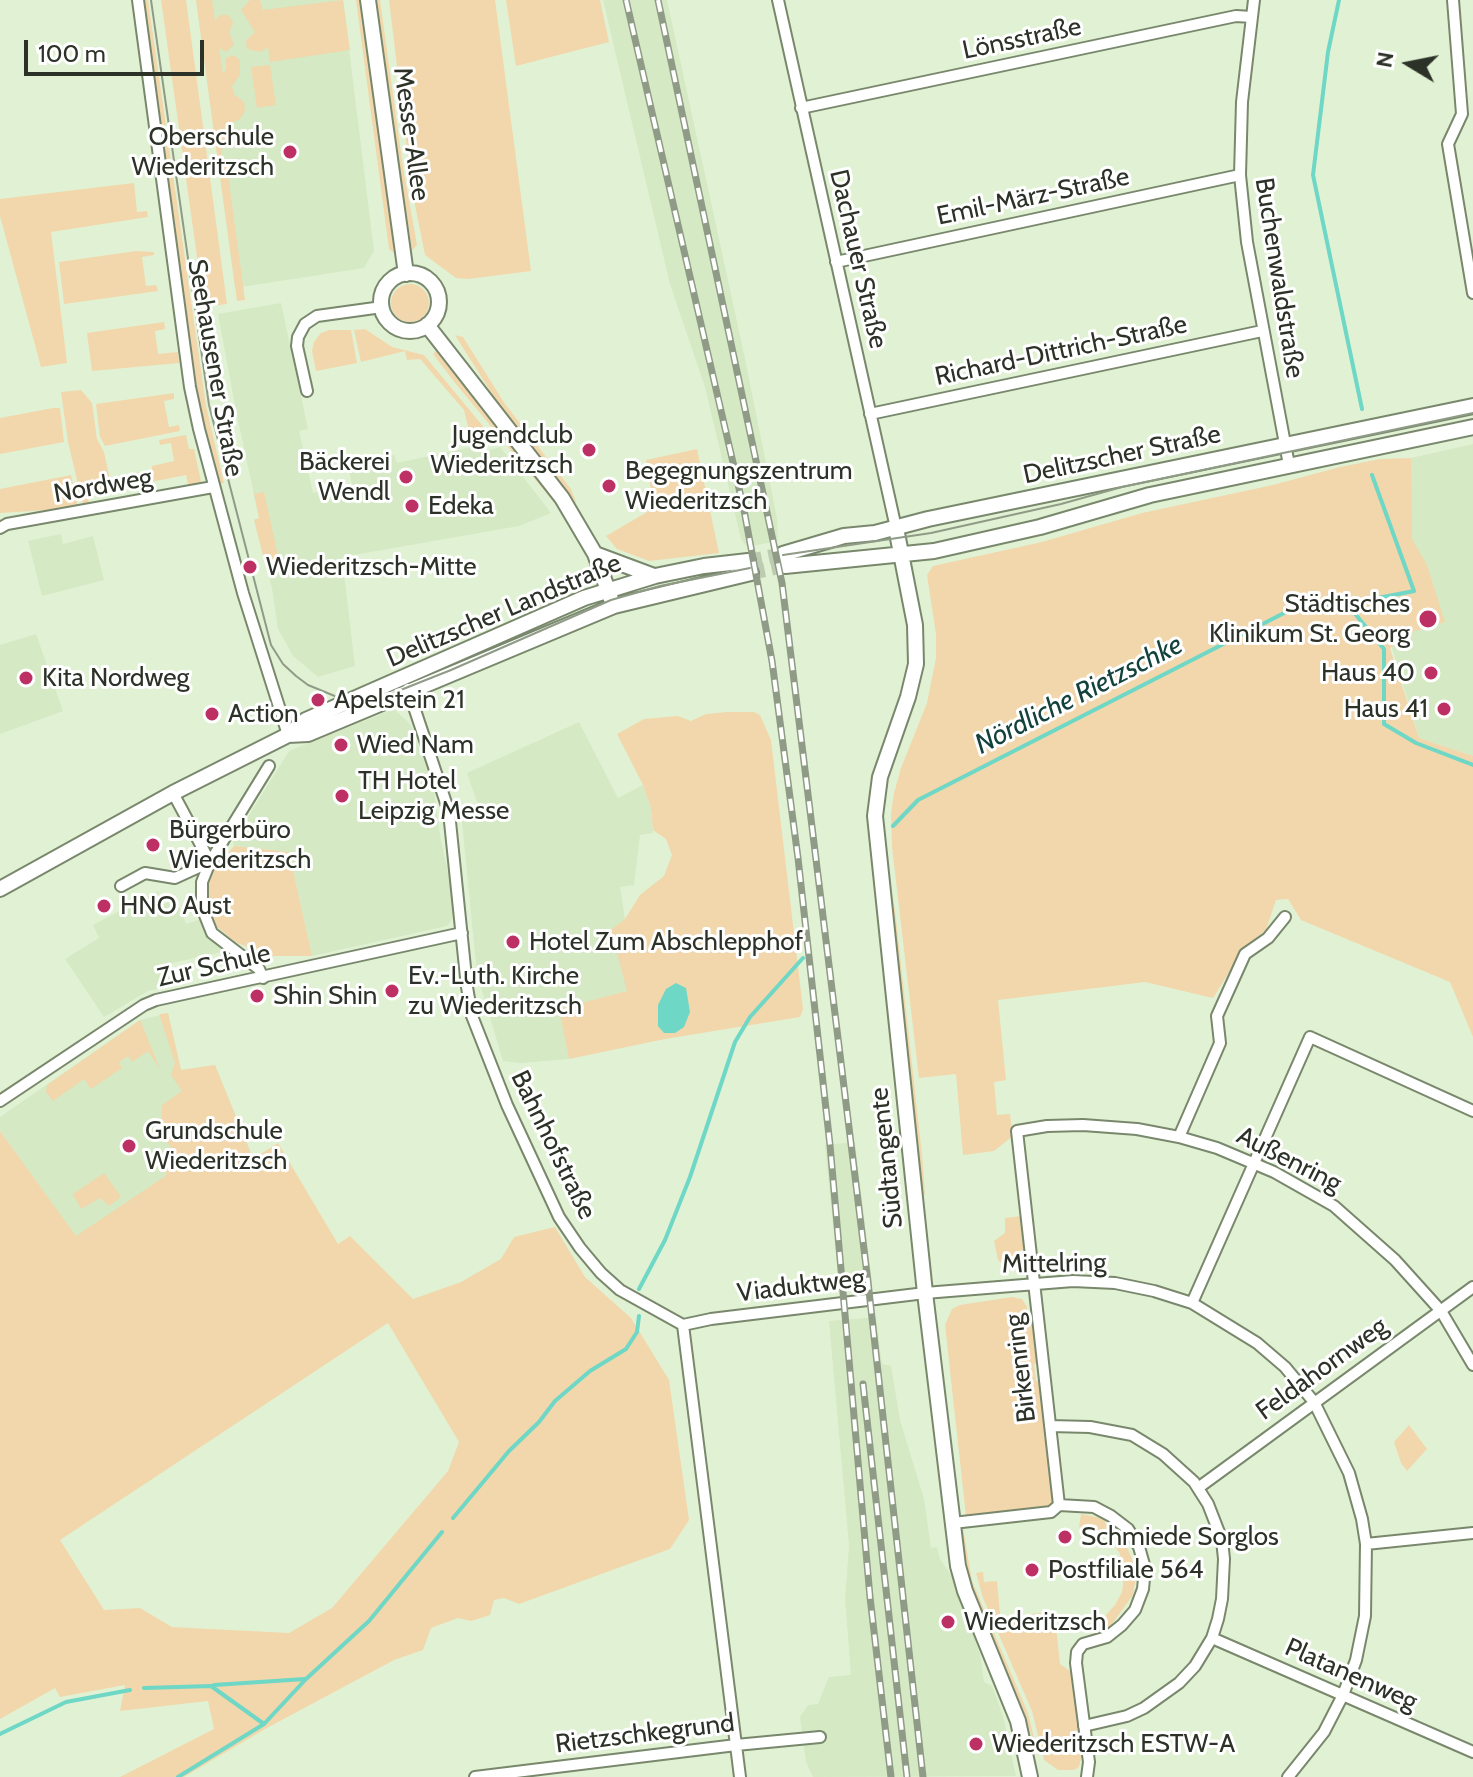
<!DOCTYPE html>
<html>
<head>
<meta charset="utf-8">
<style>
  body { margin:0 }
  #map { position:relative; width:1473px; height:1777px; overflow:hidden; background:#e1f2d4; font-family:Cabin,sans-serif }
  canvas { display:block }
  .north { position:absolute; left:1369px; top:24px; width:80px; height:80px; -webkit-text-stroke:6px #fff; paint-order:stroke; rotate:280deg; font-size:22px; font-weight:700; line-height:32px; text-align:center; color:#2c3227 }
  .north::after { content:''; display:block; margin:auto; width:28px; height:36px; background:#2c3227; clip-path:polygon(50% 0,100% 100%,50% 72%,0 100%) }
  .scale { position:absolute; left:24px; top:40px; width:180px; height:36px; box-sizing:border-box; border:4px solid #2c3227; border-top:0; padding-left:10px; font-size:24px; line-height:28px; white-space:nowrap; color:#2c3227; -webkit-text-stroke:6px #fff; paint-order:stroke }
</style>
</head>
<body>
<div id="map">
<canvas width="1473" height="1777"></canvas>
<div class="north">N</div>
<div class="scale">100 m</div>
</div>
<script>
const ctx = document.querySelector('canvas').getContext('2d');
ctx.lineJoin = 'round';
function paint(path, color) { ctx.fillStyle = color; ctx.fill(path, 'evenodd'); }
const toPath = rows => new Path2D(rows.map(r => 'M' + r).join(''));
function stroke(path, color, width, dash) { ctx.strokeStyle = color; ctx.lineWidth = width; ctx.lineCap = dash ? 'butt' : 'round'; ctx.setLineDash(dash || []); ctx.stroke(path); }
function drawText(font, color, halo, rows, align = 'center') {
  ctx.font = font + ' Cabin,sans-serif'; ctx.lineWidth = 6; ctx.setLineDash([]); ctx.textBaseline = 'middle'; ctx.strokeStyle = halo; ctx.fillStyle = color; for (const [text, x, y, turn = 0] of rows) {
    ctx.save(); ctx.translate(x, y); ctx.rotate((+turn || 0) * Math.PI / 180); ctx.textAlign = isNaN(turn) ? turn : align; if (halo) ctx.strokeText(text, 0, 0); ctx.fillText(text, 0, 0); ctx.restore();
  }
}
paint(toPath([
  [196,0,343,0,374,251,364,268,235,288],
  [603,0,667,0,744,354,777,518,778,541,747,547,741,539,705,387,670,284],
  [281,303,308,429,299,431,313,493,352,484,348,467,394,455,397,463,481,445,483,452,500,447,551,513,519,526,342,557,355,666,318,677,293,656,278,629,272,588,254,520,259,518,236,411,218,314],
  [1473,444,1473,756,1419,738,1375,591,1411,458],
  [61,534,63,544,93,536,104,580,42,596,28,541],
  [36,634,63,711,0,734,0,645],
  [394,709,410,724,433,783,440,835,452,892,453,918,447,926,312,956,289,852,234,846,233,841,289,751],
  [579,722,618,798,643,785,651,808,653,833,640,835,634,885,620,887,625,919,627,991,560,1010,569,1059,521,1063,503,1061,477,974,461,812,478,805,467,773],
  [158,891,164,904,176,899,186,924,201,919,205,934,226,951,172,963,175,985,148,991,104,1017,65,959,99,938,93,925],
  [168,1013,181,1070,215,1065,254,1160,89,1255,0,1131,0,1117,140,1020],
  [855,1142,872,1282,839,1285,825,1145],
  [876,1317,882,1364,891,1366,900,1420,924,1499,931,1548,937,1547,940,1559,955,1581,980,1654,984,1682,992,1686,1003,1716,1016,1776,813,1777,806,1762,800,1717,808,1705,818,1704,829,1677,851,1675,845,1599,849,1546,829,1321]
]), '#d5e9c4');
paint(toPath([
  [143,0,148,0,206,406,224,483,219,484,203,425,197,388],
  [161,0,186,0,227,304,204,307],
  [196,0,212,0,215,21,220,15,228,15,233,22,229,33,234,44,227,52,219,48,223,74,226,69,226,58,233,55,240,60,240,75,232,86,234,94,244,102,245,111,240,119,230,124,232,145,223,146,221,152,223,167,227,167,245,300,237,301],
  [250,0,260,0,263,10,343,0,350,50,270,62,268,47,260,52,247,49,246,41,255,32,241,10],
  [356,0,362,0,389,195,394,253,389,249],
  [375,0,380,0,403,167,417,245,412,250],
  [389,0,495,0,531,271,468,279,456,278,425,255,412,190],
  [506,0,600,0,609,42,516,66],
  [270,65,276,105,257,108,251,67],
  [134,183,137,212,147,211,148,217,51,232,67,363,41,367,0,216,0,199],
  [136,251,154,252,154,255,142,257,146,286,156,285,158,291,64,304,59,262],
  '391 303a19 19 0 1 1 38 0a19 19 0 1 1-38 0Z',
  [164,322,165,329,155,331,158,354,178,352,179,363,92,371,87,333],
  [365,329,392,347,424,355,496,442,473,447,464,410,420,359,407,360,405,351,361,362,354,330],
  [329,330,351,330,357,363,316,371,312,351,314,342,321,333],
  [455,335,463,337,505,404,571,489,577,504,501,408],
  [436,351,541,481,562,512,456,384,433,354],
  [81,390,92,403,97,439,104,452,112,489,88,494,89,505,83,505,68,442,61,392],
  [174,393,174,399,164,401,169,427,179,425,180,431,105,446,100,437,96,404],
  [53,408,60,408,64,442,0,454,0,418],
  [186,435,189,449,194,449,201,481,199,486,189,488,186,475,116,489,114,477,152,470,152,466,174,461,171,443,160,445,159,440],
  [697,449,719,553,649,561,617,549,606,536,654,508,646,460],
  [1411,458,1412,539,1427,565,1445,622,1412,632,1390,648,1419,738,1473,756,1473,1037,1450,982,1301,920,1288,899,1276,900,1266,930,1245,947,1213,998,1145,982,998,1000,1006,1080,994,1082,997,1115,1010,1114,1013,1136,994,1151,963,1155,956,1074,919,1078,892,847,891,813,894,793,901,768,927,703,936,658,936,634,927,575,933,566,1042,542,1142,513,1273,485,1340,467,1380,459],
  [71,475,78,508,0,513,0,489],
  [264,492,280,565,266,567,254,520,259,518,254,494],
  [727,712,754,712,760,715,771,740,803,1009,800,1017,665,1039,569,1059,559,1009,627,991,611,930,625,919,640,895,664,876,672,855,666,839,653,830,651,808,643,785,617,734,644,719,678,716,691,721,706,714],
  [234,846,289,852,312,956,270,956,235,942,215,925,208,897,209,882,213,870],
  [884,848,895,910,922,1155,925,1194,922,1195],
  [168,1013,181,1070,215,1065,253,1159,278,1143,338,1244,350,1236,413,1299,461,1282,501,1259,514,1237,555,1227,585,1277,631,1318,669,1380,689,1520,670,1549,519,1604,504,1598,494,1600,490,1615,471,1621,458,1618,431,1628,423,1650,394,1660,265,1729,184,1777,120,1777,214,1729,208,1701,120,1711,125,1685,60,1697,55,1688,0,1719,0,1131,76,1236,167,1175,161,1165,176,1155,161,1133,162,1105,182,1091,171,1075,175,1063,160,1017,160,1014],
  [388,1323,459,1442,448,1471,332,1608,289,1633,172,1627,140,1608,104,1610,60,1540],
  [140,1020,160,1069,148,1051,132,1062,128,1056,119,1062,122,1068,91,1089,84,1079,53,1101,46,1092,47,1085],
  [104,1173,121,1197,109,1206,100,1198,81,1209,73,1194],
  [1022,1216,1025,1250,1020,1250,1019,1263,1009,1270,998,1260,994,1241,1005,1233,1005,1218],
  [1012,1297,1022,1299,1027,1307,1027,1314,1032,1313,1037,1363,1034,1364,1036,1381,1039,1381,1053,1504,1049,1508,966,1516,945,1325,952,1309,960,1305],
  [1409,1425,1427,1449,1407,1471,1401,1463,1394,1442],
  [1081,1514,1106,1519,1105,1523,1121,1536,1124,1534,1130,1542,1126,1544,1134,1564,1124,1566,1119,1552,1108,1539,1094,1531,1079,1527],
  [963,1528,972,1581,1028,1713,1040,1762,1023,1710,973,1597,965,1567,960,1534],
  [983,1572,984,1582,997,1581,1001,1624,1030,1621,1030,1614,1041,1613,1042,1619,1055,1618,1060,1664,1070,1671,1072,1676,1081,1758,1079,1767,1074,1770,1058,1770,1044,1760,1032,1711,983,1598,976,1573],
  [1124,1577,1136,1577,1133,1595,1110,1627,1094,1635,1092,1623,1105,1616,1115,1605,1122,1592]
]), '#f1d7ab');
paint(toPath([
  [676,983,686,988,690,1012,684,1027,675,1033,664,1033,658,1026,658,1005,666,989]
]), '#6ed7c6');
stroke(toPath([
  [1339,0,1328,52,1313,175,1362,409],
  [1347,604,1384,649,1384,724,1416,743,1473,765],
  [893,826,918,800,1288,611,1347,604,1414,591,1372,475],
  [639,1289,665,1240,690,1177,735,1042,750,1017,803,958],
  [453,1518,509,1451,539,1422,555,1401,590,1371,626,1349,637,1332,639,1316],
  [214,1685,305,1679],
  [144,1688,211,1686,264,1724],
  [0,1734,66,1702,130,1690],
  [178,1777,264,1724,306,1679,369,1621,442,1532]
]), '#6ed7c6', 4);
stroke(toPath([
  [748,561,783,554],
  [751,573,785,566]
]), '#bdccb1', 14, [14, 7]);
const street = toPath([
  [138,0,190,387,199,429,243,593,288,735],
  [778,0,896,528],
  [1254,0,1242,102,1240,175,1247,242,1289,465],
  [1453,0,1462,114,1448,144,1473,293],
  [801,108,1236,16,1252,17],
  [836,262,1240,175],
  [307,391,297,346,298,337,305,324,317,316,382,307],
  [870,414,1262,331],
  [0,528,7,524,213,487],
  [408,689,449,812,467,987,472,1016,507,1105,559,1217,580,1248,601,1273,620,1290,683,1325],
  [173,793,210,862,269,766],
  [121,886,145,873,175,878,210,862,202,882,202,898,204,913,212,933,259,969,263,978],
  [0,1101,144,1005,156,1000,462,933],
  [1179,1137,1220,1043,1217,1016,1245,954,1268,938,1285,917],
  [1192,1303,1310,1037,1473,1111],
  [683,1325,711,1319,925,1293,1073,1281,1115,1283,1154,1291,1192,1303,1257,1343,1285,1367,1314,1402,1349,1473,1362,1519,1366,1544,1365,1616,1356,1660,1343,1695,1324,1732,1288,1777],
  [683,1325,740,1777],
  [1050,1426,1090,1427,1132,1435,1163,1454,1194,1482,1208,1504,1222,1540,1224,1559,1222,1599,1218,1619,1212,1638,1195,1666,1179,1683,1144,1708,1127,1716,1084,1726],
  [1198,1488,1473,1287],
  [1059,1505,1017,1131,1047,1126,1083,1125,1137,1129,1179,1137,1217,1148,1274,1172,1334,1206,1395,1260,1441,1311,1473,1365],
  [953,1523,1051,1512,1059,1505,1094,1507,1111,1516,1128,1529,1139,1547,1145,1568,1143,1589,1135,1610,1122,1625,1107,1637,1083,1644,1077,1652,1076,1663,1089,1762,1087,1777],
  [1366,1544,1473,1533],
  [1212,1638,1473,1752],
  [475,1777,736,1745,820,1737]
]);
const secondary = toPath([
  [368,0,406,274],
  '381 302a29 29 0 1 1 58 0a29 29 0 1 1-58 0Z',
  [427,325,562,498,595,554,611,599],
  [896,528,915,625,916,664,908,697,880,777,875,816,925,1293,958,1566,965,1591,1018,1721,1030,1777],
  [595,554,654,576],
  [783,554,844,536,875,533,928,519,1473,406],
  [785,566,934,551,1040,527,1150,495,1473,427],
  [288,735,308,734,614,606,751,573],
  [0,889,173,793,288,735,306,720,584,598,655,576,704,566,748,561]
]);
stroke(street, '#79886c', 14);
stroke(secondary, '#79886c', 18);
stroke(street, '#fff', 10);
stroke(secondary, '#fff', 14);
stroke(toPath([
  [151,0,209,405,271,645,283,664,296,676,308,685,342,699,368,700,383,697,451,670,611,600,660,586,750,568],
  [783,555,931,533,1061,504,1122,487,1473,413]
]), '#8f9b86', 2);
const rail = toPath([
  [626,0,744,510,772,661,798,858,830,1145,870,1597,891,1777],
  [658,0,782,583,868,1282,923,1777],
  [863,1384,907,1777]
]);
stroke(rail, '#8f9b86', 7);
stroke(rail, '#fff', 4, [12]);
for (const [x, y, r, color] of [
  [290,152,8,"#bd3064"],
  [589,450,8,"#bd3064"],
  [406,477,8,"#bd3064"],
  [609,486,8,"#bd3064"],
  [412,506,8,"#bd3064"],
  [250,567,8,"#bd3064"],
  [1428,619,10,"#bd3064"],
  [1431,673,8,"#bd3064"],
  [26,678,8,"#bd3064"],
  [318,700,8,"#bd3064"],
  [1444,709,8,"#bd3064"],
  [212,714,8,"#bd3064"],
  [341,745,8,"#bd3064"],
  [342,796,8,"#bd3064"],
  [153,845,8,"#bd3064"],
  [104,906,8,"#bd3064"],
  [513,942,8,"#bd3064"],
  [392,991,8,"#bd3064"],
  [257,996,8,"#bd3064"],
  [129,1146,8,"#bd3064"],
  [1065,1537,8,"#bd3064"],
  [1032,1570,8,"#bd3064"],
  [948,1622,8,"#bd3064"],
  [976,1744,8,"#bd3064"]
]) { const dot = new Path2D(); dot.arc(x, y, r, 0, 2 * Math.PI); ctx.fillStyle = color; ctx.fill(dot); stroke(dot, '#fff', 3); }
drawText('26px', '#2c3227', '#fff', [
  ["Lönsstraße",1022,39,-12],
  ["Messe-Allee",411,134,82],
  ["Emil-März-Straße",1033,197,-12],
  ["Dachauer Straße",858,259,77],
  ["Buchenwaldstraße",1279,278,81],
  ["Richard-Dittrich-Straße",1061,351,-12],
  ["Seehausener Straße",215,368,80],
  ["Delitzscher Straße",1122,455,-12],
  ["Nordweg",103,486,-10],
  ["Delitzscher Landstraße",504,611,-23],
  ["Zur Schule",214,966,-13],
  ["Bahnhofstraße",553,1145,64],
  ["Südtangente",887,1158,-96],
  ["Außenring",1289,1160,27],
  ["Mittelring",1054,1264,-1],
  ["Viaduktweg",801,1286,-7],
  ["Birkenring",1021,1368,-97],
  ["Feldahornweg",1322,1369,-36],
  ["Platanenweg",1351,1675,24],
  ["Rietzschkegrund",645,1734,-7]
]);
drawText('26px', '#2c3227', '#fff', [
  ["Oberschule",274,137,"right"],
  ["Wiederitzsch",274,167,"right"],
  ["Jugendclub",573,435,"right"],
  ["Wiederitzsch",573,465,"right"],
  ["Bäckerei",390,462,"right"],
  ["Wendl",390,492,"right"],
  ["Begegnungszentrum",625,471],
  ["Wiederitzsch",625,501],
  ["Edeka",428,506],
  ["Wiederitzsch-Mitte",266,567],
  ["Städtisches",1410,604,"right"],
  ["Klinikum St. Georg",1410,634,"right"],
  ["Haus 40",1415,673,"right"],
  ["Kita Nordweg",42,678],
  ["Apelstein 21",334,700],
  ["Haus 41",1428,709,"right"],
  ["Action",228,714],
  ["Wied Nam",357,745],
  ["TH Hotel",358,781],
  ["Leipzig Messe",358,811],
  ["Bürgerbüro",169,830],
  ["Wiederitzsch",169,860],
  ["HNO Aust",120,906],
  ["Hotel Zum Abschlepphof",529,942],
  ["Ev.-Luth. Kirche",408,976],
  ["zu Wiederitzsch",408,1006],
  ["Shin Shin",273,996],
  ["Grundschule",145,1131],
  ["Wiederitzsch",145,1161],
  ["Schmiede Sorglos",1081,1537],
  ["Postfiliale 564",1048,1570],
  ["Wiederitzsch",964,1622],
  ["Wiederitzsch ESTW-A",992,1744]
], 'left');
drawText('italic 28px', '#12423b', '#fff', [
  ["Nördliche Rietzschke",1079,695,-27]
]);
</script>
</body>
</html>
